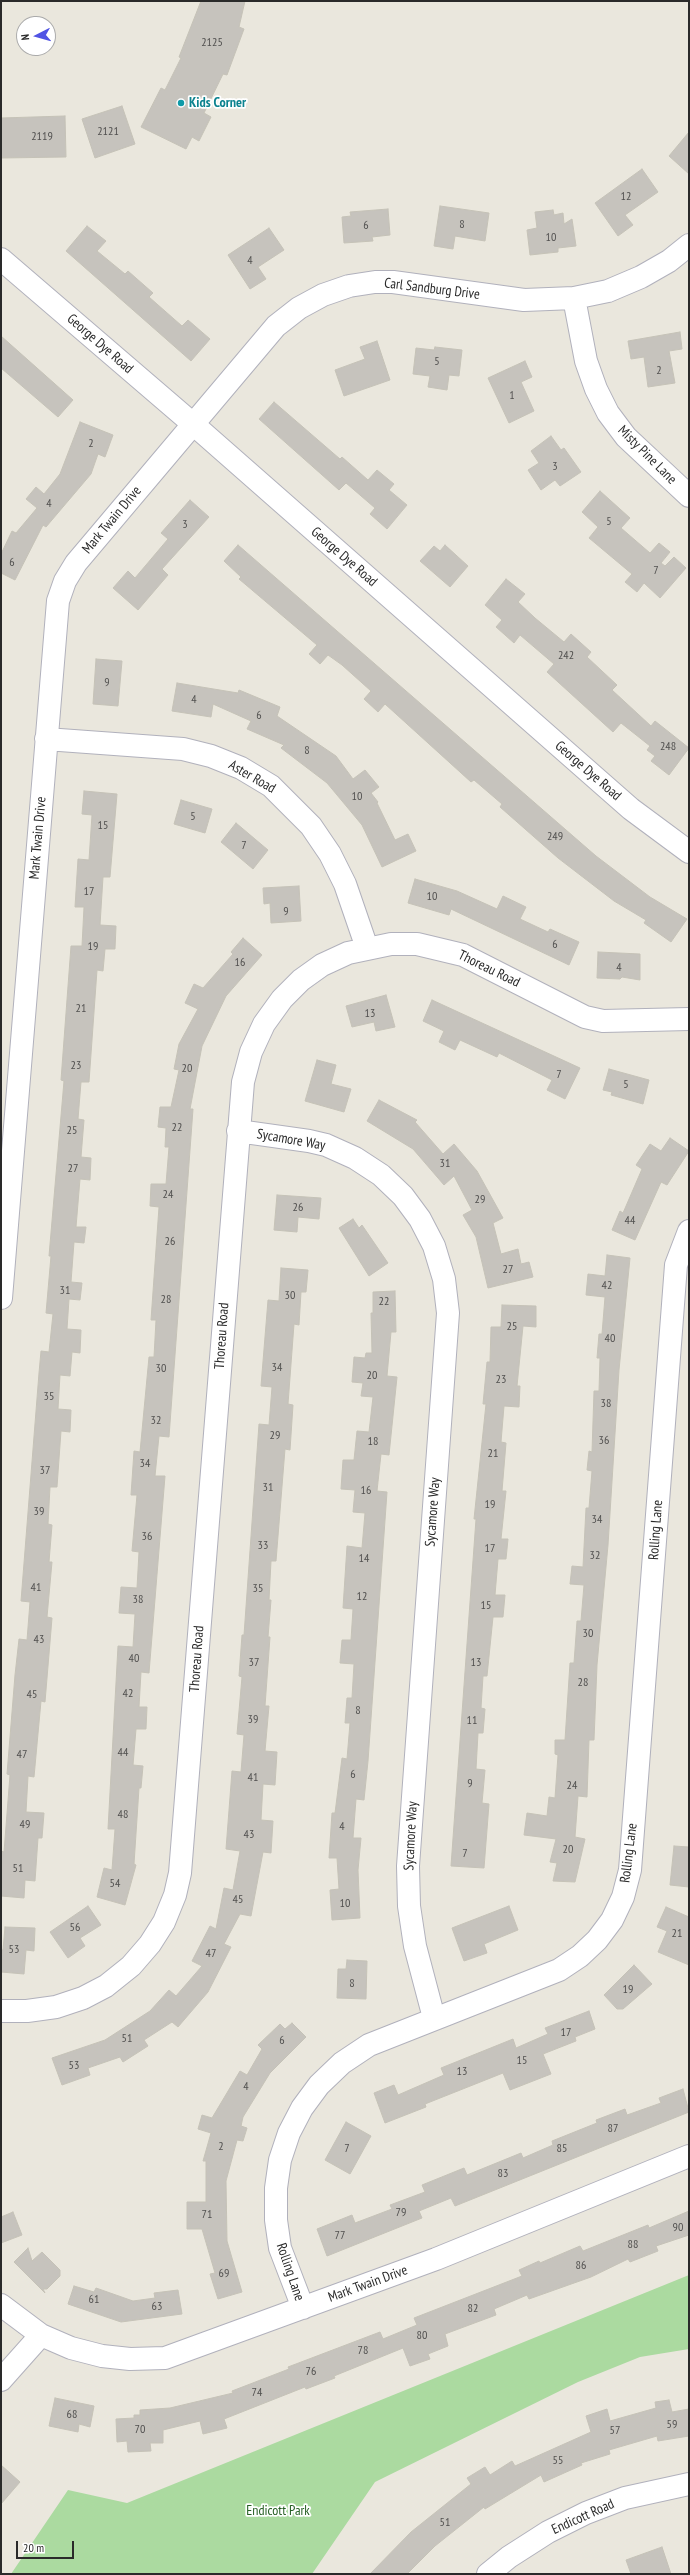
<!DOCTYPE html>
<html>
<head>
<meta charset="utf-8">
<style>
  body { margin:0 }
  #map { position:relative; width:690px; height:2575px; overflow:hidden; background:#eae7dd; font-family:"PT Sans Narrow",sans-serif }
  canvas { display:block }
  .frame { position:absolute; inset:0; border:2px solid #2a2a2a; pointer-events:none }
  .north { position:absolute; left:16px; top:16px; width:40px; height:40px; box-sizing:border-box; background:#fff; border:1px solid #aaa; border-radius:50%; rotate:264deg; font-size:11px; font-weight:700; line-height:16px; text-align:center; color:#2a2a2a }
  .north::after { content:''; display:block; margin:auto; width:14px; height:18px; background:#5154e4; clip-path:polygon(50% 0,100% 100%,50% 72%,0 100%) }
  .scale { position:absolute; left:16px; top:2541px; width:58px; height:18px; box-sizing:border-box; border:2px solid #2a2a2a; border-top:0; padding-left:5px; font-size:12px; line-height:14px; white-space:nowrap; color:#2a2a2a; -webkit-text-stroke:3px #fff; paint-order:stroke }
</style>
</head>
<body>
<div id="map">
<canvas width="690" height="2575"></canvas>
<div class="frame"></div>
<div class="north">N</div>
<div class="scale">20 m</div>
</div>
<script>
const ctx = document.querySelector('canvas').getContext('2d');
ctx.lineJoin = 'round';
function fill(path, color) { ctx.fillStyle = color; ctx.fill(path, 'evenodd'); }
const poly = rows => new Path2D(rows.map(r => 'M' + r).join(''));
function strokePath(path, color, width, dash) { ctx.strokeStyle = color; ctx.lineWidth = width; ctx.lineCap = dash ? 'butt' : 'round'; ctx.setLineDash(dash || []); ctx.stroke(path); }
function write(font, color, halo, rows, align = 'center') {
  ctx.font = font + ' "PT Sans Narrow",sans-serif'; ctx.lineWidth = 3.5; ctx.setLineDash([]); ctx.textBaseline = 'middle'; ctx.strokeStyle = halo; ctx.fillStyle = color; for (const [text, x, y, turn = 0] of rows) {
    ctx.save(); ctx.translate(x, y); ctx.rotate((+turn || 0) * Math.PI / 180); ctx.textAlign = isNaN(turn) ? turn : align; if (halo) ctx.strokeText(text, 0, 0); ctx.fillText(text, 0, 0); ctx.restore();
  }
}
fill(poly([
  [689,2275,689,2349,640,2357,578,2382,375,2482,312,2574,11,2574,68,2490,127,2503]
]), '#abdaa0');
const building = poly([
  [201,1,245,1,239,27,244,29,227,75,223,74,204,113,211,117,199,141,192,137,186,149,141,127,161,88,165,90,181,58,179,57,201,1],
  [122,106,135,144,95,158,82,119,122,106],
  [65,116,66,157,1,158,1,118,65,116],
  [689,132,689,174,669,156,689,132],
  [642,169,658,192,625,215,633,225,618,236,595,203,642,169],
  [440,206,489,213,485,241,455,236,453,249,434,246,440,206],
  [388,209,390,235,372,237,373,241,344,243,342,217,351,216,350,212,388,209],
  [553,210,554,215,563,213,564,224,572,219,576,246,558,248,558,252,530,255,527,230,537,228,535,212,553,210],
  [87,226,106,241,97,251,125,274,128,271,153,293,149,297,182,326,188,320,210,339,191,361,66,251,87,226],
  [269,228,284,250,258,267,266,279,250,289,228,255,269,228],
  [680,332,682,349,669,351,675,383,648,387,644,357,631,359,628,341,680,332],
  [1,336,73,400,58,417,1,368,1,336],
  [377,341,390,380,344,396,335,370,365,359,360,347,377,341],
  [435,347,462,350,459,376,449,375,447,390,428,387,430,376,413,374,416,348,434,350,435,347],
  [525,361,532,377,521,382,534,411,509,423,488,378,525,361],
  [274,402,340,459,342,457,368,480,377,470,394,484,389,490,407,505,387,529,370,514,375,508,346,483,339,490,259,419,274,402],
  [80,422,113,435,105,457,98,454,91,474,46,527,43,525,15,580,1,573,1,554,12,531,16,533,37,508,26,499,36,487,44,494,60,474,80,422],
  [551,436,561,450,564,448,581,472,560,486,555,480,541,490,528,470,539,463,531,451,551,436],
  [600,491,630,518,621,528,650,553,659,543,670,552,661,563,665,566,674,557,686,568,660,598,644,583,637,592,625,582,632,574,589,538,598,527,582,512,600,491],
  [190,500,209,517,162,569,168,575,138,610,113,588,128,571,135,578,168,539,161,533,190,500],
  [238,545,596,856,650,897,687,919,671,942,644,923,646,920,614,901,558,858,500,807,502,804,474,780,471,782,385,704,378,712,364,699,371,691,342,665,328,655,320,664,309,654,317,645,239,579,241,577,224,561,238,545],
  [445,545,468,566,450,587,420,561,434,546,440,551,445,545],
  [506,579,525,594,518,602,535,618,564,642,571,634,591,652,587,657,617,685,612,690,651,726,655,721,689,748,669,775,651,761,655,756,647,750,650,746,621,723,613,732,547,672,554,664,520,635,514,643,496,627,502,620,485,605,506,579],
  [96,659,122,661,118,706,93,704,96,659],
  [177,683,238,693,239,690,280,707,277,716,336,756,353,779,365,770,379,787,371,793,378,802,377,803,395,840,408,834,416,851,382,867,362,825,327,783,281,748,284,745,247,729,251,721,213,704,211,717,172,711,177,683],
  [84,791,117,794,110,877,103,877,100,925,116,926,115,949,105,949,103,971,97,970,89,1082,81,1082,78,1119,84,1120,81,1157,91,1158,90,1180,80,1179,76,1227,86,1227,84,1243,74,1242,71,1282,82,1283,80,1300,69,1299,67,1329,81,1330,80,1353,72,1352,70,1376,60,1375,58,1409,71,1410,70,1432,61,1431,57,1487,50,1487,48,1524,52,1525,49,1562,52,1562,47,1617,52,1618,45,1702,41,1701,34,1777,28,1776,26,1812,44,1813,42,1838,38,1838,35,1881,25,1880,24,1898,1,1896,1,1851,4,1852,10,1775,7,1774,15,1675,19,1639,27,1640,30,1602,21,1601,39,1373,41,1351,49,1352,53,1314,46,1313,51,1256,49,1256,64,1081,61,1080,71,946,82,946,84,907,75,907,78,859,89,860,92,815,82,814,84,791],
  [181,800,212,809,205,833,174,824,181,800],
  [236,823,268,850,253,869,221,842,236,823],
  [415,879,457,891,497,909,503,896,526,907,520,919,548,932,550,929,579,942,569,965,451,909,449,915,408,903,415,879],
  [299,886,301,921,271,923,270,903,264,904,263,888,299,886],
  [243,938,262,955,226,996,202,1046,190,1109,193,1109,169,1437,159,1436,155,1476,165,1476,149,1673,141,1672,139,1707,147,1707,146,1729,136,1729,133,1765,143,1766,141,1788,139,1788,134,1864,136,1865,125,1905,97,1897,104,1868,112,1870,115,1829,108,1829,118,1646,133,1647,135,1614,119,1613,121,1587,137,1588,139,1552,132,1551,137,1495,131,1495,134,1451,140,1452,149,1357,154,1357,156,1320,151,1320,159,1207,150,1206,151,1184,166,1184,169,1147,165,1147,166,1128,158,1127,160,1107,171,1107,179,1070,174,1069,179,1044,198,1009,185,1003,194,984,203,988,233,954,231,952,243,938],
  [598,952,640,954,640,980,622,977,620,979,597,978,598,952],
  [386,995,395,1027,376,1031,374,1022,352,1027,346,1006,386,995],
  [432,1000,580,1068,565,1099,547,1090,552,1080,499,1053,497,1057,460,1040,455,1050,439,1042,444,1031,423,1021,432,1000],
  [317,1060,336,1065,331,1084,351,1089,344,1112,305,1101,317,1060],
  [609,1069,649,1080,643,1104,611,1095,612,1092,603,1090,609,1069],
  [379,1100,417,1120,415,1122,443,1154,454,1144,477,1171,503,1218,493,1223,501,1254,518,1249,521,1264,529,1262,533,1277,488,1288,476,1237,463,1215,472,1210,454,1176,444,1185,413,1149,367,1121,379,1100],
  [670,1138,689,1151,667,1185,661,1182,635,1240,612,1230,620,1211,623,1213,642,1169,636,1165,650,1144,661,1151,670,1138],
  [277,1195,321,1198,319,1219,298,1217,297,1232,274,1230,277,1195],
  [353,1219,359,1228,362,1225,388,1263,369,1276,339,1228,353,1219],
  [607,1255,630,1258,619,1370,608,1545,597,1665,594,1740,589,1740,587,1797,578,1796,575,1837,585,1839,575,1882,553,1881,557,1863,550,1862,556,1839,524,1835,527,1813,547,1816,549,1797,555,1798,558,1755,555,1754,555,1740,565,1740,570,1663,574,1663,577,1621,581,1621,584,1585,570,1584,572,1566,583,1567,586,1508,589,1508,592,1471,587,1470,589,1451,592,1452,594,1391,599,1391,600,1358,597,1358,599,1334,602,1334,605,1297,586,1295,588,1274,605,1276,607,1255],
  [281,1268,308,1270,306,1292,301,1292,299,1325,294,1324,288,1404,293,1405,290,1450,285,1449,276,1561,271,1561,269,1600,271,1600,268,1637,270,1637,265,1706,269,1706,265,1751,277,1752,275,1785,263,1784,261,1820,273,1821,271,1853,263,1852,251,1916,240,1914,224,1944,231,1947,208,1992,178,2027,172,2022,144,2040,148,2046,123,2062,120,2057,88,2068,90,2075,62,2085,52,2058,105,2040,150,2011,169,1990,176,1996,202,1966,192,1961,210,1926,216,1929,224,1888,233,1890,240,1851,226,1849,232,1771,241,1772,244,1735,237,1734,242,1677,239,1676,242,1635,244,1635,259,1424,269,1425,272,1387,261,1386,268,1300,279,1301,281,1268],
  [395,1291,396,1332,391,1332,387,1376,397,1377,389,1455,381,1454,377,1491,387,1492,368,1761,364,1800,356,1799,353,1838,361,1838,358,1870,360,1918,332,1920,330,1890,339,1889,337,1858,329,1858,332,1813,335,1813,342,1758,347,1759,350,1723,345,1723,347,1698,352,1698,354,1664,340,1663,342,1640,351,1640,353,1609,343,1608,347,1546,362,1548,365,1513,353,1512,355,1490,341,1489,343,1460,354,1460,357,1431,369,1432,373,1397,361,1396,363,1383,352,1382,354,1357,365,1358,366,1353,372,1353,371,1313,373,1313,373,1292,395,1291],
  [502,1305,536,1306,536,1327,523,1326,517,1386,520,1386,519,1407,504,1406,501,1442,506,1443,502,1491,506,1491,501,1539,508,1539,506,1559,498,1559,495,1595,505,1595,503,1617,493,1617,487,1676,483,1676,481,1708,485,1709,483,1733,478,1733,476,1769,485,1770,482,1803,489,1804,484,1868,451,1866,476,1519,474,1519,486,1404,483,1404,487,1362,490,1362,491,1327,501,1327,502,1305],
  [674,1846,689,1847,689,1887,670,1885,674,1846],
  [88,1906,101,1925,80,1938,85,1946,68,1958,50,1932,88,1906],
  [509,1906,518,1930,484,1944,487,1953,464,1961,452,1928,509,1906],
  [666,1907,689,1917,689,1965,658,1952,667,1931,657,1927,666,1907],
  [5,1927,35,1928,34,1951,26,1950,24,1974,1,1972,1,1950,3,1950,5,1927],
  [347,1960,367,1961,366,1999,337,1998,338,1969,346,1969,347,1960],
  [634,1965,652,1984,623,2009,617,2009,604,1995,634,1965],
  [589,2011,595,2029,575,2037,576,2041,543,2054,551,2074,510,2090,503,2073,425,2104,426,2107,385,2123,374,2093,394,2085,398,2095,444,2075,441,2068,513,2039,516,2048,548,2034,545,2028,589,2011],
  [292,2023,306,2037,270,2073,243,2117,241,2126,247,2128,243,2141,237,2140,226,2181,227,2241,242,2292,218,2299,210,2274,215,2273,202,2229,187,2229,187,2202,206,2202,206,2161,203,2161,211,2133,198,2129,202,2115,212,2118,240,2071,247,2075,262,2049,258,2045,280,2024,285,2029,292,2023],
  [683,2089,689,2112,455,2206,451,2198,419,2211,422,2218,327,2256,317,2229,352,2215,355,2223,392,2209,390,2205,425,2192,422,2185,464,2168,467,2175,521,2153,523,2158,553,2145,552,2141,597,2123,596,2120,625,2109,627,2115,661,2103,659,2098,683,2089],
  [346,2122,371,2136,350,2174,325,2160,346,2122],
  [689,2211,689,2235,656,2246,658,2251,630,2262,628,2259,591,2277,529,2299,527,2295,494,2309,496,2315,445,2334,448,2346,428,2354,430,2359,410,2366,403,2348,334,2376,335,2378,306,2389,305,2387,224,2419,227,2428,203,2434,200,2421,163,2430,163,2443,150,2443,151,2451,128,2452,127,2441,117,2442,116,2419,134,2418,134,2415,140,2415,140,2410,170,2408,233,2393,232,2391,289,2369,288,2367,380,2332,383,2339,417,2325,414,2318,522,2276,519,2270,539,2261,540,2263,580,2246,583,2251,648,2225,649,2228,689,2211],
  [13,2212,22,2235,1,2243,1,2217,13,2212],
  [28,2248,32,2261,42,2252,60,2270,60,2276,47,2289,43,2289,45,2293,14,2262,28,2248],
  [74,2286,94,2292,96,2288,133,2301,155,2298,154,2293,178,2290,182,2314,121,2322,68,2304,74,2286],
  [55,2398,94,2406,90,2427,79,2424,78,2432,49,2426,55,2398],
  [669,2400,672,2412,689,2409,689,2436,658,2441,657,2436,609,2450,610,2454,581,2463,582,2465,544,2482,541,2475,485,2509,484,2507,435,2546,407,2574,370,2574,411,2532,471,2484,467,2478,485,2467,490,2475,512,2461,515,2466,591,2432,586,2416,607,2409,610,2421,656,2408,655,2402,669,2400],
  [1,2465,20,2482,1,2504,1,2465],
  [662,2547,671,2574,631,2574,626,2560,662,2547]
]);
fill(building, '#c6c3bd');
strokePath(building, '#c5c2b7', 1);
const minor = poly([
  [574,298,586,361,596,389,608,413,626,437,689,496],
  [46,739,183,749,211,756,241,768,271,786,311,826,330,854,345,884,367,948],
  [238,1131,309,1141,326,1145,355,1158,381,1175,403,1196,420,1219,434,1246,444,1279,448,1313,408,1866,409,1906,415,1946,434,2018],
  [1,1298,58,601,65,581,76,563,276,326,299,308,323,295,349,286,375,282,393,282,524,300,574,298,608,291,641,277,669,261,689,245],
  [1,2011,27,2011,56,2007,83,1998,106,1986,131,1966,150,1944,164,1922,175,1895,180,1873,243,1082,251,1052,264,1024,282,999,301,980,322,965,348,953,391,944,417,944,463,955,585,1017,603,1021,689,1019],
  [1,2305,41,2335,71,2348,102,2356,130,2359,165,2358,436,2259,689,2156],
  [303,2308,280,2248,276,2220,276,2188,280,2160,289,2133,302,2108,319,2085,342,2063,369,2045,559,1970,580,1956,597,1940,612,1920,623,1897,630,1870,676,1265,689,1231],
  [1,2380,41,2335],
  [488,2574,509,2557,548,2532,586,2513,625,2498,689,2484]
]);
const tertiary = poly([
  [1,259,193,424,631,809,689,852]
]);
strokePath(minor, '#b1b1bc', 24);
strokePath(tertiary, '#b1b1bc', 24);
strokePath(minor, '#fff', 22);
strokePath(tertiary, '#fff', 22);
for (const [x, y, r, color] of [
  [181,103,4,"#0f9aa8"]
]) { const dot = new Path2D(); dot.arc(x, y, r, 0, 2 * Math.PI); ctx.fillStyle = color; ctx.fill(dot); strokePath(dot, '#fff', 1.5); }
write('12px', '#51504f', null, [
  ["2125",212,43],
  ["2121",108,132],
  ["2119",42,137],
  ["12",626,197],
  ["8",462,225],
  ["6",366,226],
  ["10",551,238],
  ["4",250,261],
  ["5",437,362],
  ["2",659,371],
  ["1",512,396],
  ["2",91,444],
  ["3",555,467],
  ["4",49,504],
  ["5",609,522],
  ["3",185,525],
  ["6",12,563],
  ["7",656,571],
  ["242",566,656],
  ["9",107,683],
  ["4",194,700],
  ["6",259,716],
  ["248",668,747],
  ["8",307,751],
  ["10",357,797],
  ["5",193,817],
  ["15",103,826],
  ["249",555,837],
  ["7",244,846],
  ["17",89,892],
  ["10",432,897],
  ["9",286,912],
  ["6",555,945],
  ["19",93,947],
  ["16",240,963],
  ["4",619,968],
  ["21",81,1009],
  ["13",370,1014],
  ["23",76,1066],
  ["20",187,1069],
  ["7",559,1075],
  ["5",626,1085],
  ["22",177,1128],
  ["25",72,1131],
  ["31",445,1164],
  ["27",73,1169],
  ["24",168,1195],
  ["29",480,1200],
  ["26",298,1208],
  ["44",630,1221],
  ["26",170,1242],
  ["27",508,1270],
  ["42",607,1286],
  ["31",65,1291],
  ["30",290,1296],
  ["28",166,1300],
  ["22",384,1302],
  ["25",512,1327],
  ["40",610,1339],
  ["34",277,1368],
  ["30",161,1369],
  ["20",372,1376],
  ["23",501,1380],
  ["35",49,1397],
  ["38",606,1404],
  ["32",156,1421],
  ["29",275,1436],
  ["36",604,1441],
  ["18",373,1442],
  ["21",493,1454],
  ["34",145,1464],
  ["37",45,1471],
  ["31",268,1488],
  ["16",366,1491],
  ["19",490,1505],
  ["39",39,1512],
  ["34",597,1520],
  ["36",147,1537],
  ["33",263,1546],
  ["17",490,1549],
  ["32",595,1556],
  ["14",364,1559],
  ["41",36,1588],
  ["35",258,1589],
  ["12",362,1597],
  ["38",138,1600],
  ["15",486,1606],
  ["30",588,1634],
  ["43",39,1640],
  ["40",134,1659],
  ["37",254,1663],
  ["13",476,1663],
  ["28",583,1683],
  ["42",128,1694],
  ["45",32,1695],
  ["8",358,1711],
  ["39",253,1720],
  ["11",472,1721],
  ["44",123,1753],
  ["47",22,1755],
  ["6",353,1775],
  ["41",253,1778],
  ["9",470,1784],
  ["24",572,1786],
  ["48",123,1815],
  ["49",25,1825],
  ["4",342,1827],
  ["43",249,1835],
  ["20",568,1850],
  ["7",465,1854],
  ["51",18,1869],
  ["54",115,1884],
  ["45",238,1900],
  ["10",345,1904],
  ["56",75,1928],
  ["21",677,1934],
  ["53",14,1950],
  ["47",211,1954],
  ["8",352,1984],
  ["19",628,1990],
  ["17",566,2033],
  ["51",127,2039],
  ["6",282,2041],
  ["15",522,2061],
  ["53",74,2066],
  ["13",462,2072],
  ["4",246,2087],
  ["87",613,2129],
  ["2",221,2147],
  ["7",347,2149],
  ["85",562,2149],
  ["83",503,2174],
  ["79",401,2213],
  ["71",207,2215],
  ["90",678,2228],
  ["77",340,2236],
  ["88",633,2245],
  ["86",581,2266],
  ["69",224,2274],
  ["61",94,2300],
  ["63",157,2307],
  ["82",473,2309],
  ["80",422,2336],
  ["78",363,2351],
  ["76",311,2372],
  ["74",257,2393],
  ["68",72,2415],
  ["59",672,2425],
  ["70",140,2430],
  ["57",615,2431],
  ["55",558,2461],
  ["51",445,2523]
]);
write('bold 14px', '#0d838f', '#fff', [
  ["Kids Corner",189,103]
], 'left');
write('14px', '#2a2a2a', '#fff', [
  ["Carl Sandburg Drive",432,289,7],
  ["George Dye Road",100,344,41],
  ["Misty Pine Lane",647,455,45],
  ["Mark Twain Drive",112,520,-50],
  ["George Dye Road",344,557,41],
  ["George Dye Road",588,771,41],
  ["Aster Road",252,777,30],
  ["Mark Twain Drive",38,838,-85],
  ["Thoreau Road",489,969,26],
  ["Sycamore Way",291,1140,10],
  ["Thoreau Road",222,1336,-86],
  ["Sycamore Way",433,1512,-86],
  ["Rolling Lane",656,1530,-86],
  ["Thoreau Road",197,1659,-86],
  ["Sycamore Way",411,1836,-87],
  ["Rolling Lane",629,1853,-83],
  ["Rolling Lane",290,2272,71],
  ["Mark Twain Drive",368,2284,-20],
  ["Endicott Road",583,2517,-24]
]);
write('14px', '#255e23', '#fff', [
  ["Endicott Park",278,2511]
]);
</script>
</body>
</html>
